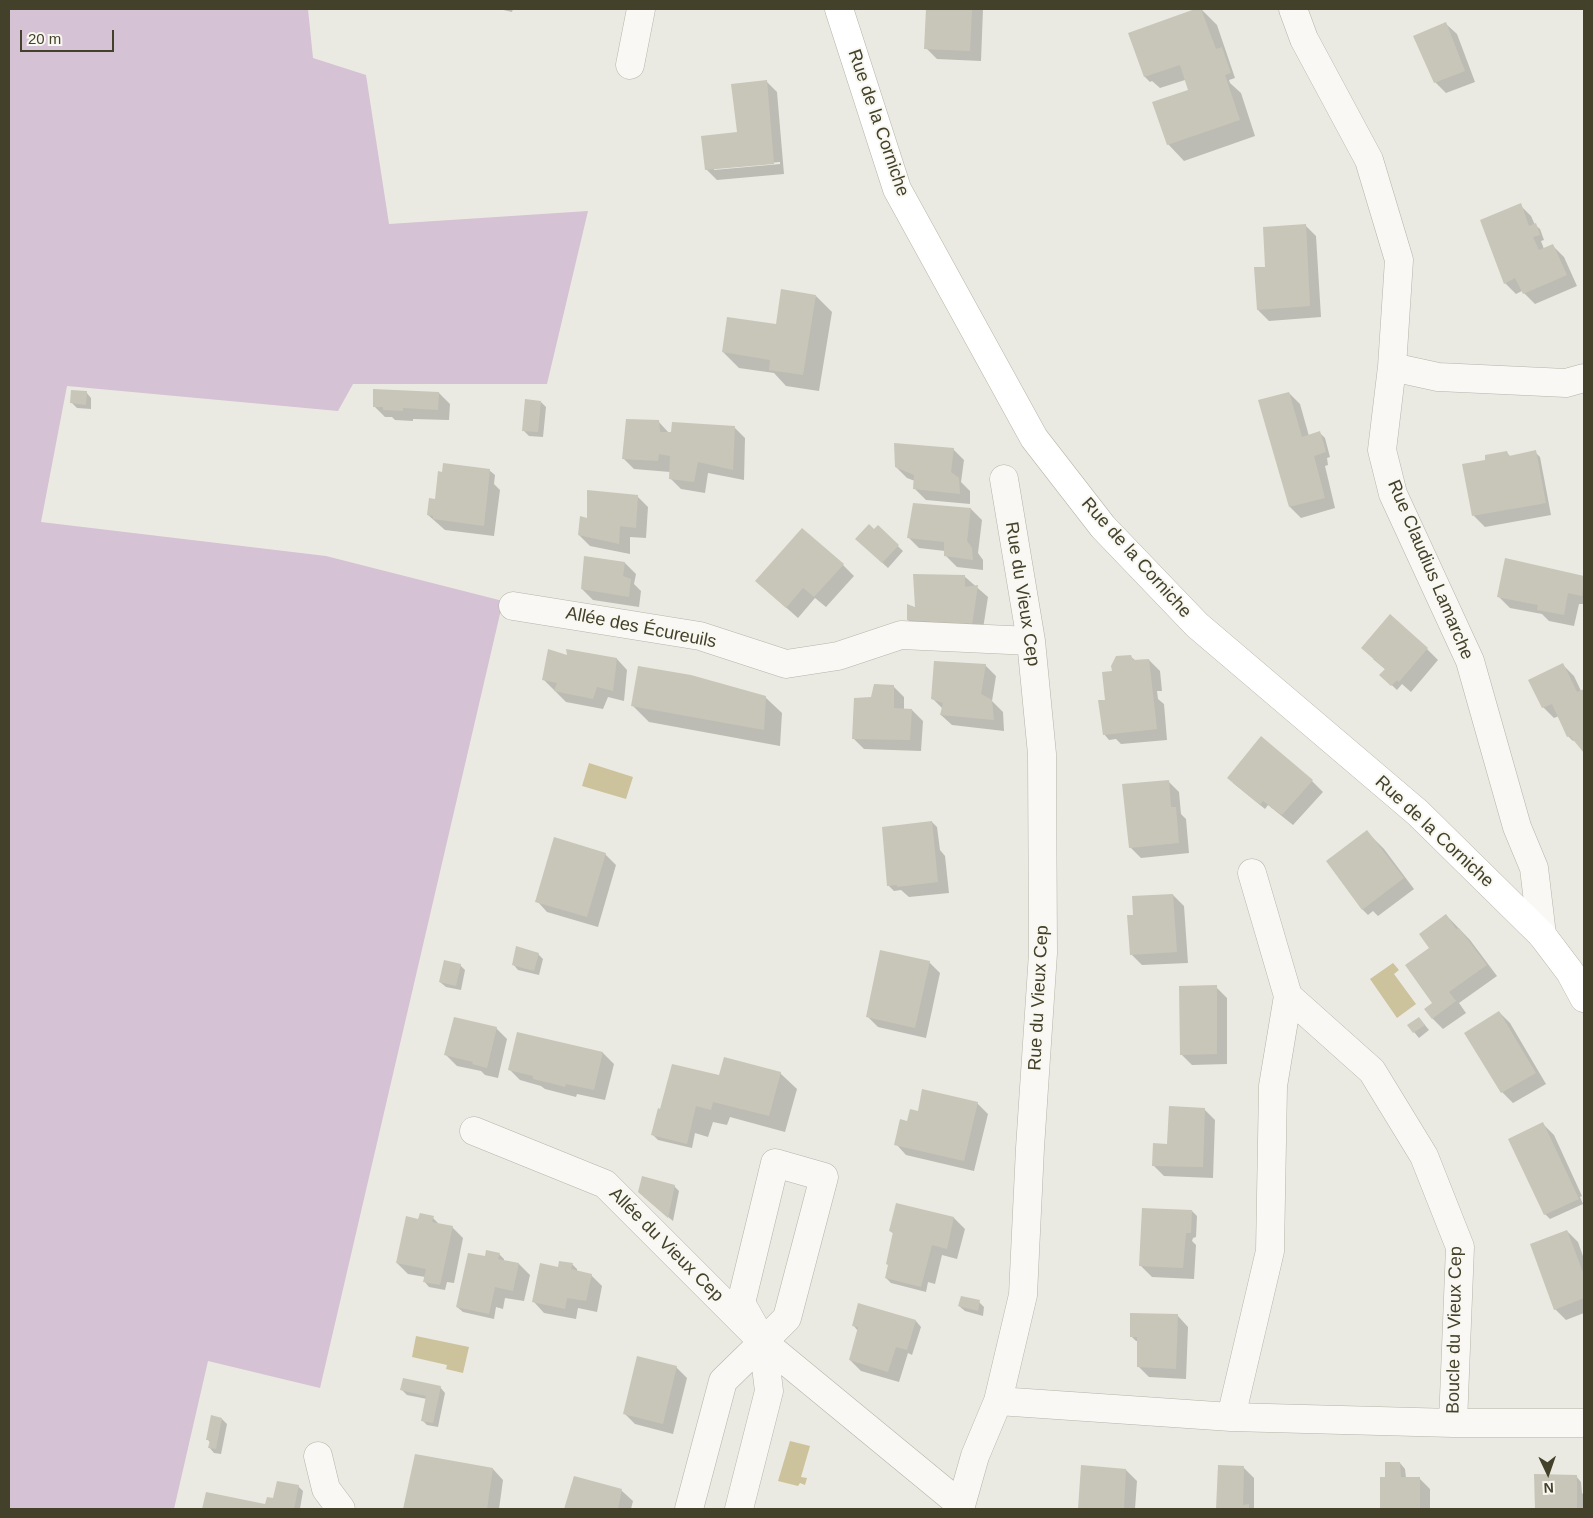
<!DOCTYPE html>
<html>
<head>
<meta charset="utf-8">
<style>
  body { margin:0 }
  #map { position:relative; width:1593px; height:1518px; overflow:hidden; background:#ebeae2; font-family:Helvetica,sans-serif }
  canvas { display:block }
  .frame { position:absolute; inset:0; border:10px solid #434129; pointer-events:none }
  .north { position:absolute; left:1523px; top:1448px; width:50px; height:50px; -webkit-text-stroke:4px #f8f7f1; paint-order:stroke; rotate:177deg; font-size:14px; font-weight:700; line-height:20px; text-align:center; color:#434129 }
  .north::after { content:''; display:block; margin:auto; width:18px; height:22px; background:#434129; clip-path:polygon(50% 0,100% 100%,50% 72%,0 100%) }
  .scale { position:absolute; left:20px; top:30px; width:94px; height:22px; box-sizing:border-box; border:2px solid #434129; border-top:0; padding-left:6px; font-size:15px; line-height:18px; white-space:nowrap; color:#434129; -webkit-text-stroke:4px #f8f7f1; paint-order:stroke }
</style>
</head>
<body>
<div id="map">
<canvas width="1593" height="1518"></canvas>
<div class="frame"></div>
<div class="north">N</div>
<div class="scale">20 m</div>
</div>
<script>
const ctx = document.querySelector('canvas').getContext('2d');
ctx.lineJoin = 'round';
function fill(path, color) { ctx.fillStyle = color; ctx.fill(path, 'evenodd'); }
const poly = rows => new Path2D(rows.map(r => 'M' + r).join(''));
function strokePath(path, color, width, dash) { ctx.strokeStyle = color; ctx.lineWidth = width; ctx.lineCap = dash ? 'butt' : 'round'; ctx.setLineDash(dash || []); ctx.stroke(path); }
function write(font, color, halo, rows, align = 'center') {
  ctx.font = font + ' Helvetica,sans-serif'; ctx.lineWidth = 4; ctx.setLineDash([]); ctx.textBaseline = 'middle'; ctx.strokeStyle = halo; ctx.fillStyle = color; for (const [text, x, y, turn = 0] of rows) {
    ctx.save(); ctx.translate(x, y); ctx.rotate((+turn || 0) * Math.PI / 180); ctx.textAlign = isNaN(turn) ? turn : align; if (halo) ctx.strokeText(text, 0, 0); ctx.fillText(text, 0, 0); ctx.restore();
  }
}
fill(poly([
  [9,9,308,9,313,58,366,75,389,224,588,211,547,384,353,384,338,411,67,386,41,522,326,556,503,601,320,1388,208,1361,174,1509,9,1509]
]), '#d5c2d4');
fill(poly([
  [589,763,633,777,626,799,582,786],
  [1393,963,1399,970,1394,974,1416,1004,1397,1018,1370,979],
  [416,1336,469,1347,463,1373,446,1369,447,1365,412,1357],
  [790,1441,810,1446,801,1477,807,1478,805,1485,800,1483,798,1486,778,1481]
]), '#ccc29b');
fill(poly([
  [499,9,513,9,512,12],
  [927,9,983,9,981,61,937,59,926,48],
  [1201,9,1217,25,1235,78,1229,80,1230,83,1241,93,1255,136,1184,161,1168,144,1190,90,1185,80,1160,88,1152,81,1150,82,1145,77,1129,34],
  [1446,24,1457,34,1475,82,1446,93,1435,82],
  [766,81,777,92,784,174,717,180,706,169,738,136],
  [780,162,780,164,714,170,714,168],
  [1520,205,1531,216,1535,225,1540,229,1544,240,1541,241,1544,249,1553,246,1564,257,1577,286,1535,304,1522,291,1516,294,1505,283],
  [1305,225,1316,236,1321,317,1269,321,1258,310,1266,268],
  [816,296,832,312,819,391,786,386,774,373,739,368,723,352,777,325],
  [86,392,91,398,91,409,77,408,72,403],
  [439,393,450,404,449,420,413,419,413,421,395,420,392,417,385,417,374,406],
  [1289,393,1300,404,1309,436,1320,433,1325,438,1330,457,1327,458,1328,465,1325,466,1335,508,1301,518,1290,507],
  [541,402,546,407,543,437,529,436,524,431],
  [658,421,669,433,734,427,745,438,744,480,708,473,705,493,681,489,670,478,670,472,634,469,623,458],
  [953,449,964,460,961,482,970,491,970,504,926,500,915,489,915,481,907,478,896,467],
  [1506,452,1511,457,1535,452,1540,457,1551,515,1485,527,1474,516,1465,469],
  [489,470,495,475,494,484,500,490,494,536,445,530,428,515,436,500],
  [637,496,648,507,646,538,630,537,630,554,590,546,579,535,588,519],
  [971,509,982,520,978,553,983,560,983,570,957,567,946,556,945,551,919,548,908,537],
  [878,527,903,551,888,568,862,544],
  [1506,560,1584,577,1584,604,1579,604,1574,626,1549,621,1542,614,1510,608,1499,597],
  [625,563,636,574,634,584,641,591,639,607,593,600,582,589],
  [843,565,854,576,826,607,815,598,798,618,756,581],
  [964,576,988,597,982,635,919,631,908,620],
  [1427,649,1438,660,1411,692,1402,684,1397,690,1381,675,1386,670,1373,659],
  [568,656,617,659,627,670,624,701,608,697,603,709,566,702,543,679],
  [1130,656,1136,661,1149,660,1160,671,1162,691,1157,691,1158,699,1164,704,1167,740,1121,744,1116,739,1109,740,1104,734,1107,701,1113,672],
  [985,665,996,676,992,701,1003,712,1004,731,952,725,941,715,943,709,932,698],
  [1563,665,1574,676,1581,691,1584,690,1584,751,1575,740,1573,741,1568,736,1559,716,1554,718,1543,707],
  [893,686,904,697,904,709,912,710,923,721,921,751,864,749,853,738,872,698],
  [765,697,782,713,780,746,649,722,632,705],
  [1168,781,1179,792,1181,814,1186,819,1189,853,1141,858,1130,847],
  [1312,781,1323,792,1293,825,1268,805,1265,809,1233,783],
  [932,822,937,827,940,850,945,856,949,893,909,897,901,890,894,891,888,885],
  [1367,832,1384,849,1414,889,1378,916,1373,911,1368,915,1363,910,1328,861],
  [605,854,616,865,598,927,547,912,537,901],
  [1173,895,1184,906,1188,963,1142,965,1131,954,1134,916],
  [1446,915,1470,940,1497,976,1459,1003,1466,1013,1443,1029,1432,1018,1433,1004,1431,948],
  [538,954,543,959,539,975,518,970,513,964],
  [929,962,940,973,926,1038,878,1027,867,1016],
  [460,965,465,970,461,990,446,987,440,982],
  [1216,987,1227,998,1227,1064,1192,1065,1181,1054],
  [1499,1012,1510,1023,1546,1084,1513,1103,1502,1092],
  [1424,1024,1429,1030,1419,1038,1409,1026],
  [496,1028,507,1039,498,1078,485,1075,481,1071,457,1066,446,1055],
  [518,1033,603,1053,614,1064,605,1100,577,1094,576,1097,545,1089,541,1086,520,1080,509,1069],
  [780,1073,797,1089,785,1132,730,1117,727,1125,713,1122,708,1137,695,1133,692,1148,658,1140,653,1135,720,1077],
  [977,1103,988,1114,974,1171,906,1155,896,1144,908,1122,919,1112],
  [1204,1109,1215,1120,1213,1178,1164,1176,1153,1165,1169,1146],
  [1543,1124,1554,1135,1582,1196,1580,1197,1583,1204,1550,1219,1545,1214],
  [674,1186,679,1191,673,1221,644,1197],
  [897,1204,954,1218,965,1229,957,1259,942,1255,935,1284,928,1282,926,1292,891,1283,886,1278,894,1234,890,1231],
  [1192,1211,1197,1216,1196,1237,1193,1238,1192,1241,1196,1245,1194,1279,1152,1277,1141,1266],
  [433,1218,438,1223,438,1224,452,1227,463,1238,454,1283,447,1282,445,1290,429,1287,424,1281,425,1277,408,1274,397,1263,422,1221],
  [1567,1231,1578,1242,1584,1259,1584,1313,1566,1320,1555,1309],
  [499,1254,504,1259,504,1261,519,1264,530,1275,524,1301,505,1298,503,1309,496,1307,494,1319,463,1312,457,1307,489,1258],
  [572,1264,577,1269,577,1272,591,1275,602,1286,597,1312,578,1308,576,1319,544,1313,534,1302,559,1268],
  [979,1302,984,1307,983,1316,965,1311,959,1306],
  [859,1305,916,1321,921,1327,912,1355,908,1353,899,1382,861,1371,850,1360,858,1331,853,1325],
  [1178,1316,1188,1327,1186,1379,1149,1377,1138,1366,1138,1341,1136,1341,1131,1336],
  [676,1367,687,1378,673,1434,635,1424,624,1413],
  [440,1387,445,1393,438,1427,427,1425,422,1420,427,1399,407,1395,402,1390],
  [222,1419,227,1424,221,1454,214,1453,209,1447,211,1443,207,1439],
  [1400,1463,1405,1469,1406,1478,1419,1478,1430,1489,1430,1509,1381,1509,1381,1478,1387,1478],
  [1082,1466,1126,1470,1137,1481,1135,1509,1079,1509],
  [1219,1466,1243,1467,1254,1478,1254,1509,1218,1509],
  [493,1469,503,1480,499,1509,404,1509,412,1470],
  [1576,1476,1581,1482,1582,1493,1584,1495,1584,1509,1536,1509,1536,1486],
  [574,1477,622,1491,633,1501,631,1509,566,1509],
  [298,1486,303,1491,300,1509,203,1509,207,1494,266,1506,274,1500]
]), '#0003');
fill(poly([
  [926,9,972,9,970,51,924,49],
  [1195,9,1201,9,1216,49,1222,47,1231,73,1225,75,1240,120,1167,145,1152,102,1188,90,1180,65,1144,77,1128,33],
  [1446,22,1465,71,1434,83,1413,36],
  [767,80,774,164,705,170,701,136,737,132,731,84],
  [1521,203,1529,226,1536,223,1540,235,1533,237,1539,250,1553,244,1567,275,1523,294,1515,278,1504,284,1480,220],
  [1306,224,1310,306,1257,310,1254,267,1265,267,1263,227],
  [781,289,816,295,803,375,769,370,770,360,722,352,727,317,776,324],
  [373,389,439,392,438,410,403,408,403,411,383,410,383,407,373,407],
  [71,390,87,391,86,405,70,403],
  [1289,392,1302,437,1320,431,1326,452,1314,456,1325,498,1289,507,1258,400],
  [525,399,541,401,538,432,522,431],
  [626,419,659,420,660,432,671,432,672,422,735,426,733,470,698,462,694,482,669,479,670,456,659,454,658,461,622,459],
  [894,443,954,448,951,472,959,478,960,494,913,489,914,475,895,467],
  [1536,450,1546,503,1472,516,1462,464,1485,460,1485,455,1507,451,1509,456],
  [443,463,490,469,484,526,433,519,433,516,427,515,429,498,435,499,438,471,442,472],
  [587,490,638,495,636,528,620,526,619,544,578,535,580,516,587,518],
  [913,503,971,508,967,541,972,548,973,560,944,556,944,542,907,538],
  [869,524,874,529,878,525,899,545,882,563,855,539],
  [802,528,844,564,814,597,803,588,786,608,755,581],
  [584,556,625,562,623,576,631,579,629,597,581,589],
  [1505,558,1584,576,1582,596,1568,593,1564,615,1537,610,1538,605,1497,597],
  [913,574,965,575,965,587,978,585,972,625,907,620,907,604,915,607],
  [1390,614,1428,648,1399,682,1397,680,1391,686,1379,675,1385,669,1361,648],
  [548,649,567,655,566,649,617,658,613,691,597,687,593,699,554,691,557,683,542,680],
  [1131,655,1133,660,1149,659,1157,729,1103,735,1098,700,1105,700,1102,672,1112,671,1111,666,1116,656],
  [934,661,986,664,981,694,992,700,994,720,940,715,943,703,931,699],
  [1563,663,1577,692,1584,689,1584,753,1570,736,1567,737,1552,704,1542,708,1528,680],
  [638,666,691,675,766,696,764,730,631,706],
  [874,684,894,685,894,708,912,709,910,740,852,739,854,698,871,697],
  [1261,736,1313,780,1282,815,1263,801,1260,805,1227,778],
  [1169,780,1171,807,1176,807,1179,843,1129,848,1122,784],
  [932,821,938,882,897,887,897,885,887,886,882,827],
  [1367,830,1404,878,1362,910,1326,861],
  [554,837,606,853,587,917,535,902],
  [1173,894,1177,952,1130,955,1127,915,1133,915,1132,896],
  [1446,914,1456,929,1459,928,1487,965,1449,992,1456,1001,1432,1019,1424,1009,1432,1003,1405,965,1429,948,1419,934],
  [516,946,539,953,534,971,512,965],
  [880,950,930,961,915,1028,866,1017],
  [444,960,461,964,456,986,439,982],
  [1217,985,1217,1054,1180,1055,1179,986],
  [1499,1011,1536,1073,1501,1093,1464,1033],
  [454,1017,497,1027,487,1068,472,1064,473,1062,444,1055],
  [1419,1017,1425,1025,1413,1033,1407,1025],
  [517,1032,603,1052,594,1090,566,1084,565,1087,550,1083,533,1079,533,1076,508,1070],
  [724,1057,781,1072,769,1116,713,1102,711,1110,696,1106,687,1144,651,1135,658,1108,660,1109,672,1064,719,1075],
  [922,1089,978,1102,964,1161,894,1145,900,1119,907,1121,910,1109,918,1111],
  [1169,1106,1205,1108,1203,1167,1152,1166,1153,1143,1167,1144],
  [1543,1122,1579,1199,1544,1215,1508,1139],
  [642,1176,675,1185,668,1218,638,1192],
  [896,1203,954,1217,947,1249,932,1245,921,1287,885,1278,888,1265,886,1264,893,1232,889,1231],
  [1142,1208,1192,1210,1191,1233,1186,1233,1183,1268,1139,1266],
  [420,1213,434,1216,432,1222,453,1226,440,1285,423,1282,426,1269,396,1263,406,1216,418,1219],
  [1567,1230,1584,1275,1584,1298,1554,1310,1530,1244],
  [486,1250,500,1253,498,1259,519,1263,513,1291,495,1287,489,1314,456,1307,468,1253,485,1256],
  [559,1261,573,1263,571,1269,592,1274,586,1301,567,1298,565,1309,532,1302,540,1263,558,1267],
  [961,1296,980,1300,978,1311,958,1306],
  [858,1303,916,1320,907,1350,896,1347,888,1372,849,1360,858,1327,852,1326],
  [1130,1313,1178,1314,1176,1369,1137,1367,1137,1337,1130,1337],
  [637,1356,677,1366,663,1424,623,1414],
  [403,1378,441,1386,433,1423,421,1421,426,1396,400,1390],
  [211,1415,222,1418,216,1449,208,1448,210,1440,206,1440],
  [415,1454,493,1468,487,1509,403,1509],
  [1385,1462,1400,1462,1401,1477,1420,1477,1420,1509,1380,1509,1380,1477,1385,1477],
  [1081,1465,1126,1469,1124,1509,1078,1509],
  [1218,1465,1244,1466,1243,1505,1249,1504,1249,1509,1216,1509],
  [1534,1474,1577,1475,1577,1509,1535,1509],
  [574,1476,622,1489,618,1509,564,1509],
  [277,1481,299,1485,294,1509,202,1509,206,1492,265,1504,267,1497,273,1498]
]), '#c8c6b9');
const street = poly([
  [1293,9,1304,39,1369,160,1399,260,1392,367,1382,450,1393,494,1470,661,1517,827,1534,868,1542,935],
  [630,65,641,9],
  [1392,367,1438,377,1566,383,1584,378],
  [513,606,700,636,786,664,838,656,901,635,1031,641],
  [474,1131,605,1184,763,1342,961,1505],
  [998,1401,1231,1417,1453,1423,1460,1247,1424,1156,1372,1071,1288,996],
  [1231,1417,1270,1251,1273,1086,1288,996,1252,873],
  [1453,1423,1584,1423],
  [318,1456,326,1489,341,1509],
  [689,1509,723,1381,763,1342,787,1318,824,1177,775,1163,741,1303,763,1342,769,1391,739,1509],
  [960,1509,975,1456,998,1401,1023,1295,1030,1148,1043,953,1042,754,1031,641,1004,479]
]);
const secondary = poly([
  [839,9,897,189,1034,438,1103,527,1197,625,1418,813,1542,935,1570,972,1584,998]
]);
strokePath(street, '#b5b4a7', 29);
strokePath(secondary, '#b5b4a7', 29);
strokePath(street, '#f9f8f5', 28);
strokePath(secondary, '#fff', 28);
write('18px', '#434129', '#f8f7f1', [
  ["Rue de la Corniche",878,123,71],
  ["Rue de la Corniche",1136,558,48],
  ["Rue Claudius Lamarche",1430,570,67],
  ["Rue du Vieux Cep",1022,594,81],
  ["Allée des Écureuils",641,628,11],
  ["Rue de la Corniche",1434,832,43],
  ["Rue du Vieux Cep",1039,998,-87],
  ["Allée du Vieux Cep",666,1245,45],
  ["Boucle du Vieux Cep",1455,1330,-89]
]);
</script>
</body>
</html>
